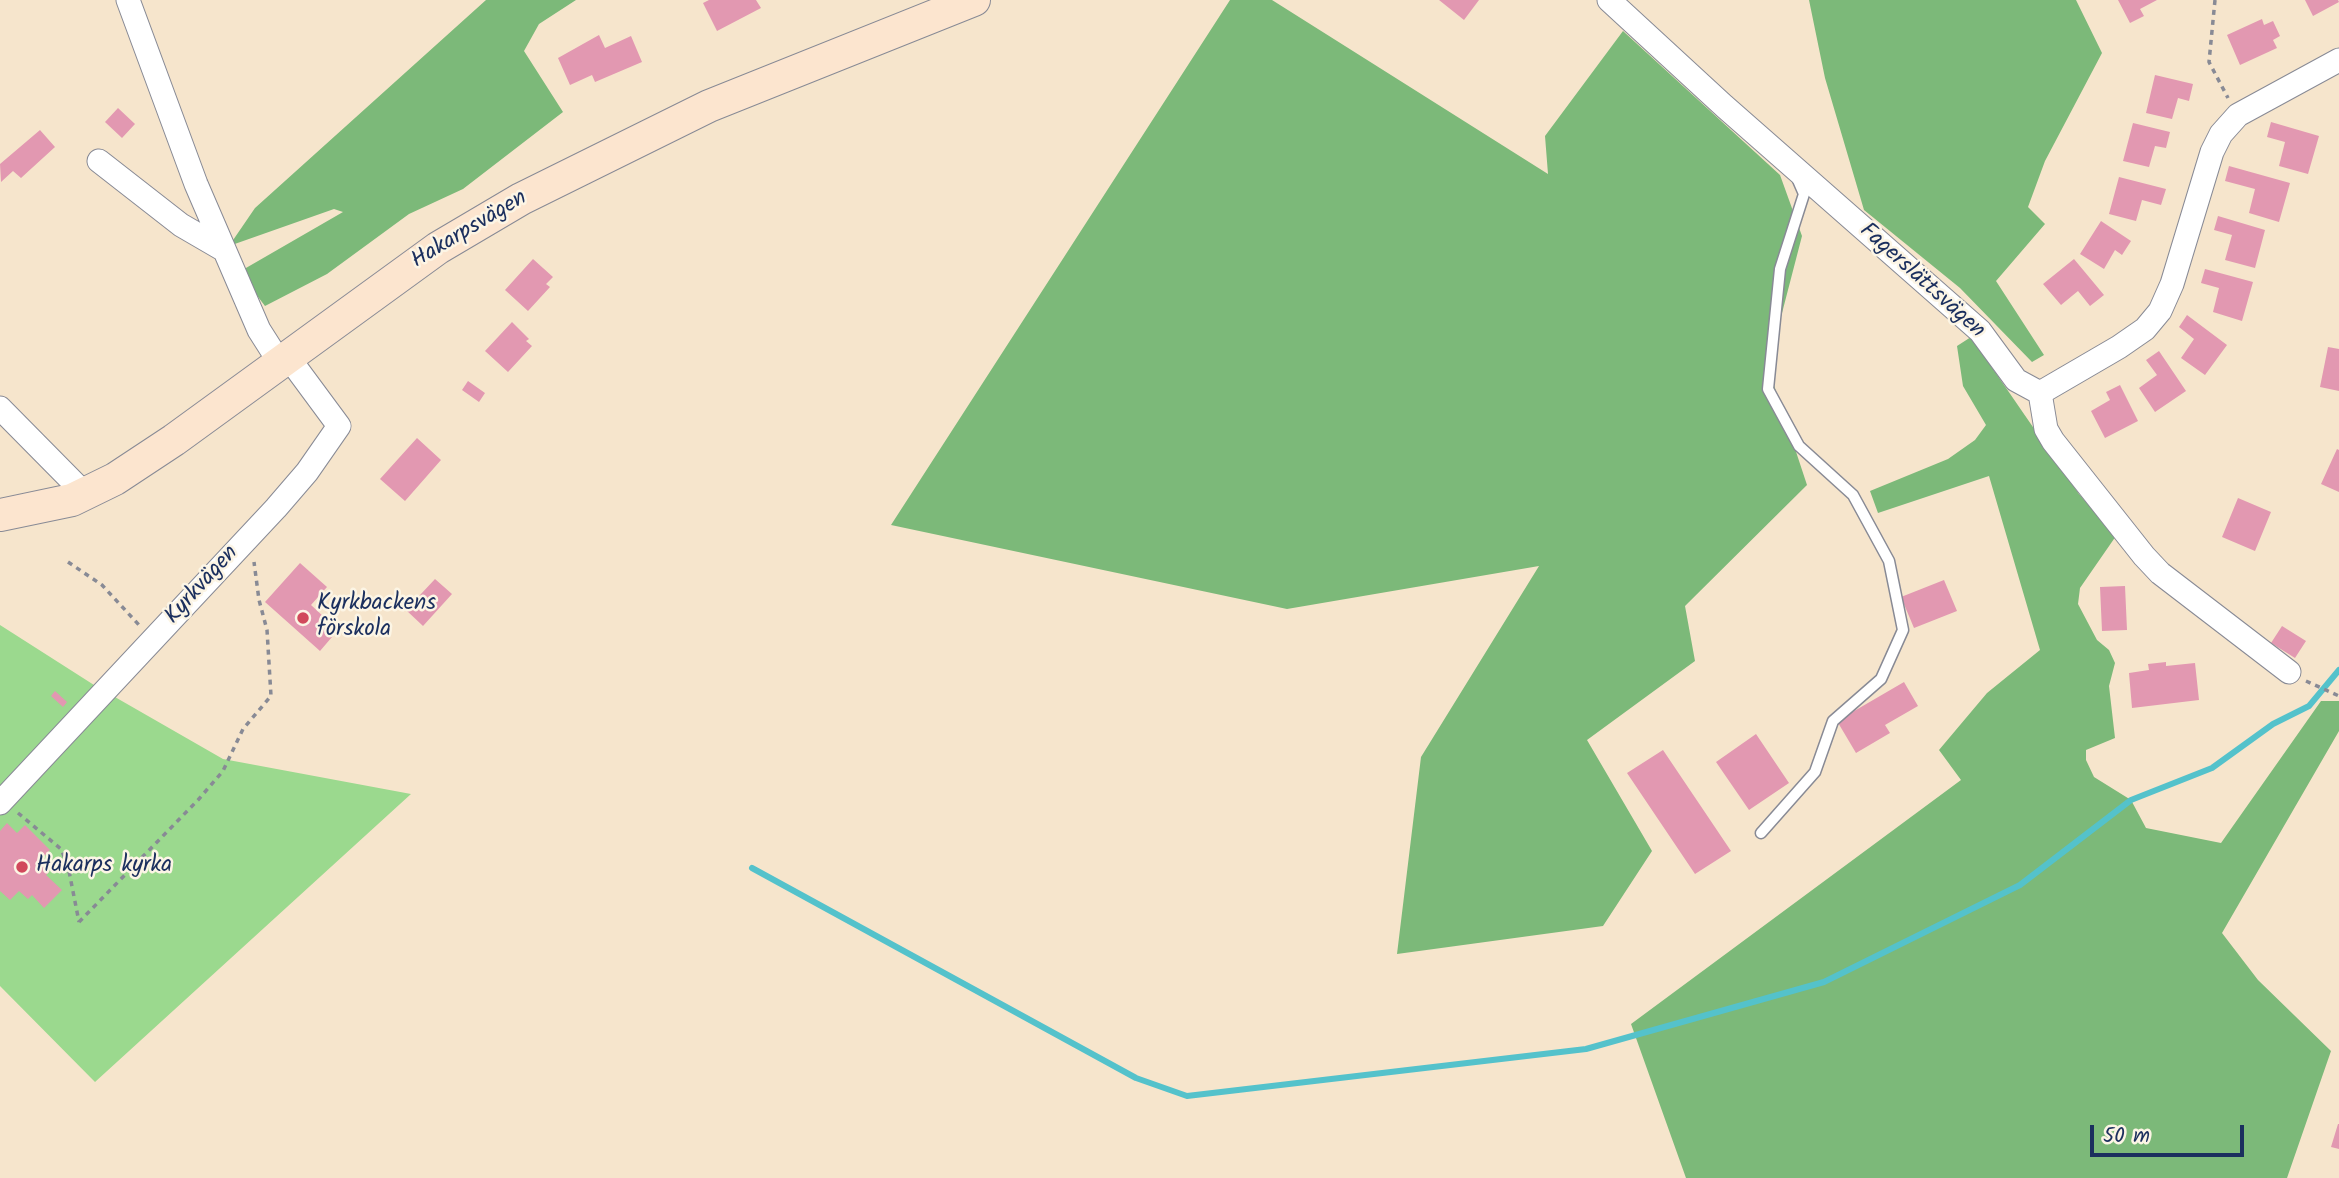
<!DOCTYPE html>
<html>
<head>
<meta charset="utf-8">
<style>
  body { margin:0 }
  #map { position:relative; width:2339px; height:1178px; overflow:hidden; background:#f6e5cc; font-family:Kalam,sans-serif }
  canvas { display:block }
  .scale { position:absolute; left:2090px; top:1125px; width:154px; height:32px; box-sizing:border-box; border:4px solid #1b2f5e; border-top:0; padding-left:9px; font-size:21px; line-height:24px; white-space:nowrap; color:#1b2f5e; -webkit-text-stroke:5px #fcf5e5; paint-order:stroke }
</style>
</head>
<body>
<div id="map">
<canvas width="2339" height="1178"></canvas>
<div class="scale">50 m</div>
</div>
<script>
const ctx = document.querySelector('canvas').getContext('2d');
ctx.lineJoin = 'round';
function fill(path, color) { ctx.fillStyle = color; ctx.fill(path, 'evenodd'); }
const poly = rows => new Path2D(rows.map(r => 'M' + r).join(''));
function strokePath(path, color, width, dash) { ctx.strokeStyle = color; ctx.lineWidth = width; ctx.lineCap = dash ? 'butt' : 'round'; ctx.setLineDash(dash || []); ctx.stroke(path); }
function write(font, color, halo, rows, align = 'center') {
  ctx.font = font + ' Kalam,sans-serif'; ctx.lineWidth = 5; ctx.setLineDash([]); ctx.textBaseline = 'middle'; ctx.strokeStyle = halo; ctx.fillStyle = color; for (const [text, x, y, turn = 0] of rows) {
    ctx.save(); ctx.translate(x, y); ctx.rotate((+turn || 0) * Math.PI / 180); ctx.textAlign = isNaN(turn) ? turn : align; if (halo) ctx.strokeText(text, 0, 0); ctx.fillText(text, 0, 0); ctx.restore();
  }
}
fill(poly([
  [0,625,94,685,223,759,411,794,95,1082,0,986]
]), '#9bd98e');
fill(poly([
  [486,0,576,0,539,24,524,51,563,112,463,189,409,214,327,274,265,306,239,272,343,212,334,209,229,246,255,208],
  [1230,0,1272,0,1548,174,1545,136,1623,31,1780,175,1802,236,1768,367,1807,485,1685,606,1695,661,1587,740,1652,851,1603,926,1397,954,1421,757,1539,566,1287,609,891,525],
  [1809,0,2076,0,2102,53,2045,161,2028,207,2045,224,1996,281,2044,355,2032,362,1960,288,1864,210,1825,78],
  [1971,337,2079,494,2116,536,2080,588,2078,604,2097,640,2109,650,2115,663,2109,686,2115,738,2086,750,2086,760,2094,777,2131,800,2146,828,2221,843,2321,701,2339,701,2339,731,2222,933,2258,980,2331,1051,2287,1178,1686,1178,1631,1024,1961,780,1939,750,1987,693,2040,650,1989,476,1878,513,1870,491,1948,459,1975,440,1986,425,1963,386,1957,346]
]), '#7cb979');
strokePath(poly([
  [752,868,1136,1078,1187,1096,1586,1049,1824,982,2020,885,2131,800,2212,768,2273,724,2309,706,2339,670]
]), '#54c2cb', 6);
fill(poly([
  [709,0,756,0,761,8,717,31,703,3],
  [1439,0,1479,0,1464,20],
  [2118,0,2157,0,2140,9,2144,16,2130,23],
  [2305,0,2338,0,2339,2,2313,16],
  [2262,19,2264,25,2273,21,2280,36,2273,40,2277,48,2240,65,2227,35],
  [599,35,605,48,631,36,642,62,595,82,592,75,570,85,558,58],
  [2155,75,2193,84,2189,101,2178,98,2172,119,2146,113],
  [118,108,135,124,122,138,105,122],
  [2271,122,2319,136,2308,174,2279,166,2285,142,2267,137],
  [2133,123,2170,132,2166,148,2155,146,2149,167,2123,161],
  [40,130,55,147,21,178,13,171,1,182,0,164],
  [2229,166,2290,183,2279,222,2249,213,2255,189,2225,181],
  [2119,177,2166,189,2161,205,2142,200,2136,221,2109,214],
  [2218,216,2265,230,2255,268,2225,260,2232,235,2214,230],
  [2101,221,2131,241,2122,255,2115,250,2104,269,2080,254],
  [533,259,553,277,546,284,550,287,528,311,505,290],
  [2074,259,2104,295,2090,306,2078,291,2061,305,2043,284],
  [2205,269,2253,282,2242,321,2213,312,2219,288,2201,283],
  [2187,315,2227,345,2205,375,2181,358,2194,339,2179,327],
  [512,322,529,339,526,341,532,346,508,372,485,351],
  [2328,347,2339,349,2339,391,2320,387],
  [2159,351,2186,391,2155,412,2139,388,2157,375,2146,360],
  [468,381,485,393,479,402,462,390],
  [2120,385,2138,421,2105,438,2091,411,2110,400,2106,392],
  [417,438,441,460,405,501,380,479],
  [2337,449,2339,450,2339,492,2321,484],
  [2238,498,2271,512,2255,551,2222,537],
  [300,563,327,587,311,605,338,630,320,651,265,602],
  [435,579,452,594,423,626,406,610],
  [1944,580,1957,611,1914,628,1901,597],
  [2125,586,2127,630,2102,631,2100,587],
  [2282,626,2306,641,2295,658,2271,643],
  [2166,662,2166,666,2195,663,2199,700,2132,708,2129,673,2149,670,2148,664],
  [1904,682,1918,706,1885,725,1890,733,1856,753,1837,721],
  [55,691,67,702,63,707,51,696],
  [1756,734,1789,783,1749,810,1716,762],
  [1663,750,1731,851,1695,874,1627,773],
  [7,823,17,833,25,825,50,850,39,862,49,872,46,875,62,890,44,908,32,895,28,899,19,891,10,900,0,891,0,831],
  [2338,1124,2339,1124,2339,1149,2331,1147]
]), '#e298b1');
const lane = poly([
  [1761,833,1815,772,1833,721,1881,679,1903,630,1889,561,1853,495,1799,446,1768,389,1780,269,1804,194,1797,178]
]);
const street = poly([
  [128,0,196,184,259,330,280,363],
  [1609,0,1724,106,1980,331,2016,380,2040,393,2046,429,2053,441,2144,556,2160,573,2289,672],
  [99,161,181,225,224,250],
  [2040,393,2119,347,2145,329,2160,311,2172,284,2212,152,2221,134,2238,115,2339,60],
  [0,408,85,494],
  [0,803,276,508,307,472,339,426,288,357]
]);
const secondary = poly([
  [0,515,72,500,115,479,174,440,438,248,521,199,709,106,974,0]
]);
strokePath(lane, '#888a95', 13);
strokePath(street, '#888a95', 25);
strokePath(secondary, '#888a95', 34);
strokePath(poly([
  [2215,0,2209,62,2228,98],
  [68,562,102,585,139,625],
  [2306,681,2339,696],
  [18,813,61,849,68,866,79,922],
  [79,922,198,800,223,771,243,729,271,696,267,630,259,600,254,562]
]), '#888a95', 3.5, [5, 5]);
strokePath(lane, '#fff', 10);
strokePath(street, '#fff', 23);
strokePath(secondary, '#fce5cf', 32);
for (const [x, y, r, color] of [
  [303,618,7,"#d1495b"],
  [22,867,7,"#d1495b"]
]) { const dot = new Path2D(); dot.arc(x, y, r, 0, 2 * Math.PI); ctx.fillStyle = color; ctx.fill(dot); strokePath(dot, '#fcf5e5', 2.5); }
write('23px', '#1b2f5e', '#fcf5e5', [
  ["Hakarpsvägen",470,231,-31],
  ["Fagerslättsvägen",1921,282,42],
  ["Kyrkvägen",203,586,-48]
]);
write('23px', '#1b2f5e', '#fcf5e5', [
  ["Kyrkbackens",317,605],
  ["förskola",317,631],
  ["Hakarps kyrka",36,867]
], 'left');
</script>
</body>
</html>
